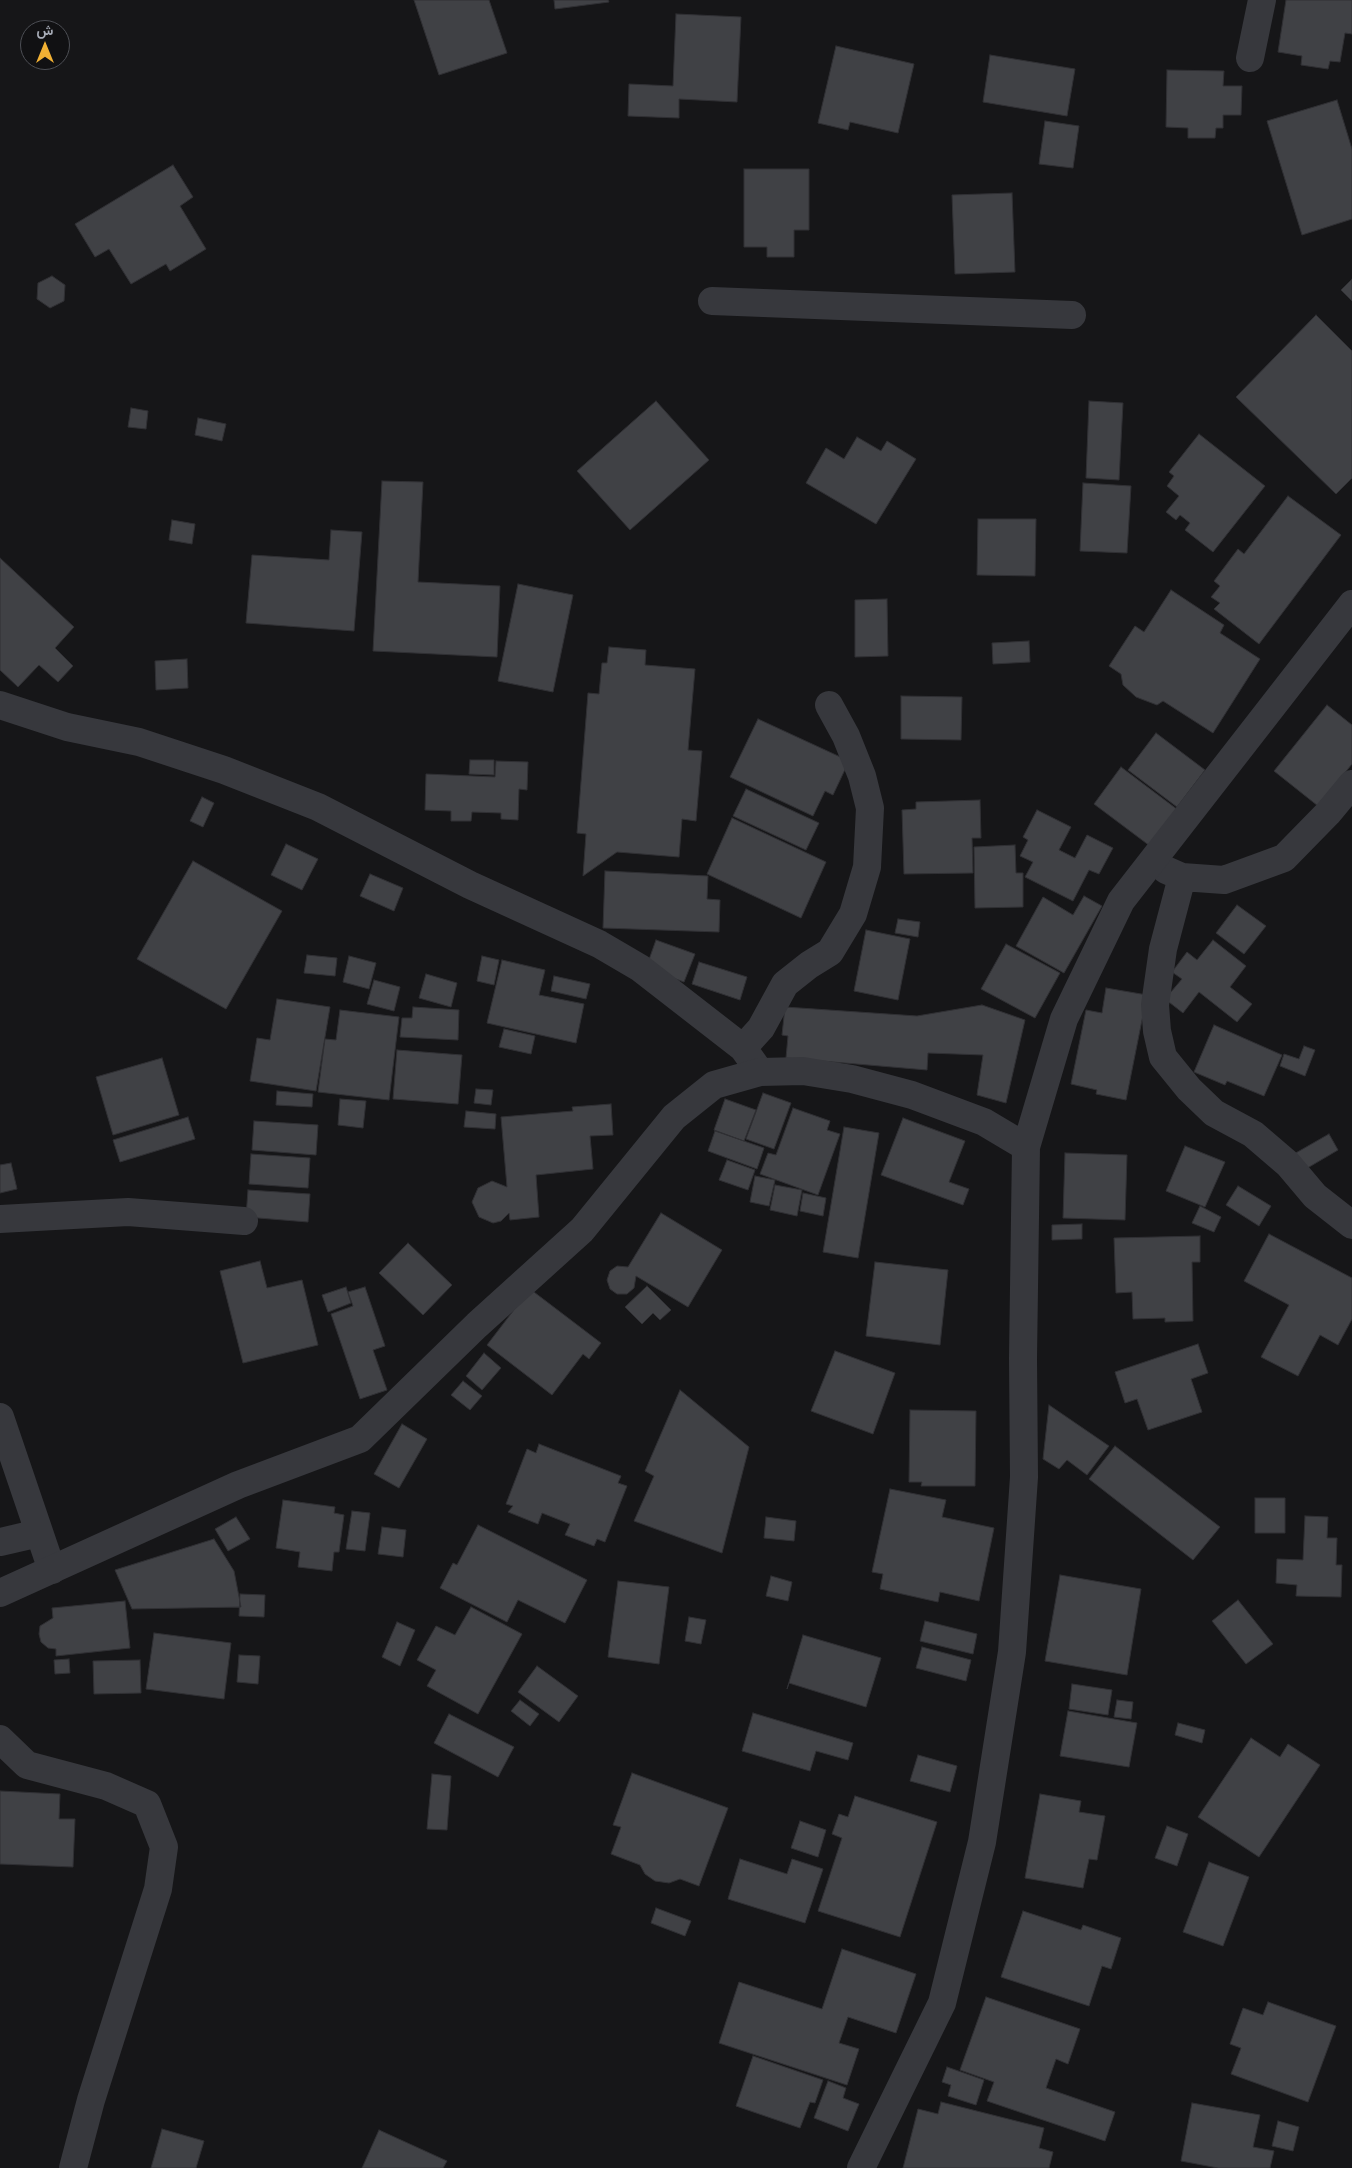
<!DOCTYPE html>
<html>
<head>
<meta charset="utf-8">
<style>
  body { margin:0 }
  #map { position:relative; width:1352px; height:2168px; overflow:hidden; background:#161618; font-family:"Alegreya Sans",Vazirmatn,sans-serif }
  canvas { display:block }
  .north { position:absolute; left:20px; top:20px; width:50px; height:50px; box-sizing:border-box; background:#111113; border:1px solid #4d4f55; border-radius:50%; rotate:0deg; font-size:14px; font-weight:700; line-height:20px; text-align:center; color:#a8adb8 }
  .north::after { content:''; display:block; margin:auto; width:18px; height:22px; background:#f2b134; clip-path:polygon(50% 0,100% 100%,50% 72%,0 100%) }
</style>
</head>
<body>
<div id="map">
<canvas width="1352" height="2168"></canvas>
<div class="north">ش</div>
</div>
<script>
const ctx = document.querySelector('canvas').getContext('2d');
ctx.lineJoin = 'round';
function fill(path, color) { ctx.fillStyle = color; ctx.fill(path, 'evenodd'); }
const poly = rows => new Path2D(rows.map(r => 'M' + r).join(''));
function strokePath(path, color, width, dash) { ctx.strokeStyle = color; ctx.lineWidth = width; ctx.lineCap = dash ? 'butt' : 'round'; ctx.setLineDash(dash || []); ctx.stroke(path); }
const building = poly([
  [414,0,489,0,507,53,439,75,414,0],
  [554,0,608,0,609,2,555,9,554,0],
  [1286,0,1352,0,1352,34,1345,33,1340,62,1330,61,1328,69,1301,65,1302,56,1278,52,1286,0],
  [676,14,741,17,737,102,679,99,679,118,628,116,629,84,673,86,676,14],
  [836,46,914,64,898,133,850,122,848,130,818,123,836,46],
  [990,55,1075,69,1067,116,983,102,990,55],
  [1167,70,1224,71,1223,86,1242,86,1241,115,1223,115,1223,128,1216,128,1215,138,1188,138,1188,128,1166,127,1167,70],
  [1337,100,1352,149,1352,219,1302,235,1267,121,1337,100],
  [1045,121,1079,126,1073,168,1039,164,1045,121],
  [173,165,193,197,180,206,206,249,170,271,166,264,131,284,109,249,95,257,75,224,173,165],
  [744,169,809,169,809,230,794,230,794,257,767,257,767,247,744,247,744,169],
  [1012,193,1015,272,955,274,952,195,1012,193],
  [52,276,65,285,64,301,50,308,37,299,38,283,52,276],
  [1352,279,1352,301,1341,290,1352,279],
  [1316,315,1352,351,1352,478,1336,494,1236,397,1316,315],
  [656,401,709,460,630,530,577,471,656,401],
  [1089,401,1123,403,1119,480,1086,478,1089,401],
  [131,408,148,411,146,429,128,427,131,408],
  [198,418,226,424,222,441,195,435,198,418],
  [1199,434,1265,486,1213,552,1185,530,1190,523,1180,515,1176,520,1166,512,1179,496,1167,486,1174,476,1169,472,1199,434],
  [857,437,881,451,887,441,916,459,876,524,806,483,826,448,844,459,857,437],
  [382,481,423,482,418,582,500,586,497,657,373,651,382,481],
  [1083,483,1131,486,1127,553,1080,551,1083,483],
  [1288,496,1341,535,1259,644,1214,609,1220,603,1211,597,1220,586,1214,581,1238,549,1244,554,1288,496],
  [978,519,1036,519,1035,576,977,575,978,519],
  [172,520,195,524,192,544,169,540,172,520],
  [331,530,362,532,354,631,246,623,252,555,329,560,331,530],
  [0,558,74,627,55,648,73,666,58,682,39,665,18,687,0,670,0,558],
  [518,584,573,595,553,692,498,681,518,584],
  [1171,590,1224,625,1220,633,1260,659,1213,733,1163,701,1157,705,1136,697,1123,685,1121,674,1109,666,1135,626,1144,632,1171,590],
  [887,599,888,656,855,657,855,600,887,599],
  [1029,641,1030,662,993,664,992,643,1029,641],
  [609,647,646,650,645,665,695,669,688,750,702,751,696,821,682,819,679,857,617,852,583,876,586,834,577,833,588,693,599,694,602,663,607,663,609,647],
  [187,659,188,688,156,690,155,661,187,659],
  [901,696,962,697,961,740,901,739,901,696],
  [1327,705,1352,725,1352,764,1318,806,1274,771,1327,705],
  [758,719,849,761,833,795,825,791,813,816,730,777,758,719],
  [1156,733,1205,770,1177,807,1128,770,1156,733],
  [470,760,494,760,494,775,469,774,470,760],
  [496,761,528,762,527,790,519,789,518,820,501,819,501,813,472,812,471,821,451,821,451,811,425,810,426,774,495,777,496,761],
  [1121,767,1178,810,1150,846,1094,804,1121,767],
  [746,789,819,823,806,850,733,816,746,789],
  [202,797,214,803,203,827,190,821,202,797],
  [980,800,981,838,972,838,973,873,904,874,902,810,916,809,916,802,980,800],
  [1037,810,1071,827,1059,850,1075,858,1087,835,1113,848,1099,874,1089,870,1073,901,1025,877,1033,862,1020,856,1028,840,1023,837,1037,810],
  [732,818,826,862,801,918,707,874,732,818],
  [286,844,318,859,302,890,271,875,286,844],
  [1015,845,1016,873,1023,873,1023,907,975,908,974,847,1015,845],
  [193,861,282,911,226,1009,137,959,193,861],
  [605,871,708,876,707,899,720,900,719,932,603,928,605,871],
  [370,874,403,888,394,911,360,896,370,874],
  [1084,896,1102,906,1064,973,1016,946,1043,897,1073,915,1084,896],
  [1237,905,1266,926,1244,954,1216,933,1237,905],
  [898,919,920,922,918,937,895,933,898,919],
  [866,930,910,939,898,1000,854,991,866,930],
  [656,940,695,954,684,982,646,968,656,940],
  [1213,940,1246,966,1230,987,1252,1004,1237,1022,1199,992,1183,1013,1165,999,1182,979,1172,972,1187,952,1197,960,1213,940],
  [1006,944,1060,973,1035,1018,981,989,1006,944],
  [307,955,337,958,335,976,304,973,307,955],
  [349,956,376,963,369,989,343,982,349,956],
  [482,956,499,960,494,985,477,981,482,956],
  [502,960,545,970,539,995,584,1004,576,1043,487,1023,502,960],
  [699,962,747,977,740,1000,692,984,699,962],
  [426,974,457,983,451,1007,419,998,426,974],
  [554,976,590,984,586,999,551,991,554,976],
  [374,980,400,987,394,1011,367,1004,374,980],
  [1106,988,1147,995,1126,1100,1096,1094,1097,1090,1071,1084,1086,1010,1102,1013,1106,988],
  [277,999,330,1007,316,1091,250,1081,257,1038,270,1040,277,999],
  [982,1005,1025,1020,1006,1103,977,1095,983,1055,928,1053,927,1070,786,1058,788,1036,782,1035,785,1007,917,1016,982,1005],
  [413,1007,459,1010,458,1040,400,1037,402,1018,412,1018,413,1007],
  [340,1010,399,1017,389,1100,318,1092,325,1039,336,1040,340,1010],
  [1214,1025,1282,1055,1264,1096,1227,1081,1225,1085,1194,1072,1214,1025],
  [504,1029,535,1036,531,1054,499,1047,504,1029],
  [1304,1046,1315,1050,1305,1076,1280,1066,1284,1054,1299,1059,1304,1046],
  [397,1050,462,1055,458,1104,393,1099,397,1050],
  [162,1058,179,1115,113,1135,96,1077,162,1058],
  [476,1089,493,1090,491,1105,474,1103,476,1089],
  [277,1091,313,1094,312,1107,276,1105,277,1091],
  [763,1093,791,1103,774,1149,746,1139,763,1093],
  [340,1099,366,1101,363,1128,338,1125,340,1099],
  [725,1099,756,1110,744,1141,714,1130,725,1099],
  [611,1104,613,1135,590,1136,593,1169,536,1175,539,1217,510,1220,509,1213,501,1221,493,1223,479,1217,472,1202,478,1188,492,1181,507,1187,501,1117,573,1111,572,1107,611,1104],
  [793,1108,830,1121,827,1130,840,1134,818,1195,760,1174,768,1153,776,1155,793,1108],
  [466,1111,496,1114,495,1129,464,1127,466,1111],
  [188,1117,195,1139,120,1162,113,1140,188,1117],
  [903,1118,965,1141,949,1182,969,1189,963,1205,881,1175,903,1118],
  [254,1121,318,1125,316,1155,252,1150,254,1121],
  [844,1127,879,1133,858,1258,823,1252,844,1127],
  [715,1131,764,1148,757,1169,708,1151,715,1131],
  [1329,1134,1338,1150,1304,1170,1294,1154,1329,1134],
  [1185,1146,1225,1162,1205,1207,1166,1191,1185,1146],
  [1065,1153,1127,1155,1125,1220,1063,1218,1065,1153],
  [251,1154,310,1158,308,1188,249,1184,251,1154],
  [727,1160,755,1170,748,1190,719,1180,727,1160],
  [11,1163,17,1189,0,1193,0,1165,11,1163],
  [755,1176,775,1180,769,1206,750,1202,755,1176],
  [775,1185,802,1190,797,1216,770,1210,775,1185],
  [1238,1186,1271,1206,1259,1226,1226,1205,1238,1186],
  [248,1190,310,1194,308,1222,246,1217,248,1190],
  [803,1193,826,1198,823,1216,800,1211,803,1193],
  [1200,1206,1221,1217,1214,1232,1192,1223,1200,1206],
  [661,1213,722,1250,688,1307,636,1276,634,1288,627,1294,617,1294,610,1289,607,1280,610,1271,617,1266,628,1267,661,1213],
  [1082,1224,1082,1239,1052,1240,1052,1225,1082,1224],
  [1269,1234,1352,1278,1352,1319,1338,1345,1320,1335,1298,1376,1261,1357,1289,1305,1244,1281,1269,1234],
  [1200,1236,1200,1262,1192,1262,1193,1321,1165,1322,1165,1318,1133,1319,1132,1292,1116,1293,1114,1238,1200,1236],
  [408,1243,452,1285,423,1315,379,1273,408,1243],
  [260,1261,267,1288,302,1280,318,1345,243,1363,220,1271,260,1261],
  [875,1262,948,1270,940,1345,866,1336,875,1262],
  [647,1286,671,1310,660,1320,653,1313,642,1324,625,1307,647,1286],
  [346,1287,351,1303,328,1312,322,1295,346,1287],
  [365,1287,385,1346,373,1350,387,1390,360,1399,331,1314,353,1306,348,1292,365,1287],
  [530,1289,601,1343,589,1359,583,1354,552,1395,487,1345,530,1289],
  [1198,1344,1208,1373,1191,1379,1202,1412,1148,1430,1137,1399,1125,1403,1115,1372,1198,1344],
  [835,1351,895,1373,873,1434,811,1411,835,1351],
  [484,1353,501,1368,482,1390,466,1376,484,1353],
  [463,1381,482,1396,470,1410,451,1395,463,1381],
  [680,1390,749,1447,722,1553,634,1521,654,1476,645,1471,680,1390],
  [1049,1405,1109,1446,1087,1475,1067,1460,1059,1469,1043,1459,1049,1405],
  [910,1410,976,1411,975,1486,921,1486,922,1482,909,1482,910,1410],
  [402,1424,427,1439,399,1488,374,1474,402,1424],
  [539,1444,621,1476,618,1483,627,1486,605,1542,597,1539,594,1546,565,1535,570,1524,542,1513,538,1524,508,1512,513,1506,506,1504,527,1449,536,1453,539,1444],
  [1115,1446,1220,1527,1193,1560,1089,1479,1115,1446],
  [890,1489,946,1500,942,1517,994,1528,979,1601,940,1592,938,1602,880,1589,883,1574,872,1572,890,1489],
  [1255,1498,1285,1498,1285,1533,1255,1533,1255,1498],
  [283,1500,335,1507,334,1513,344,1515,339,1552,334,1552,332,1571,298,1567,300,1552,276,1548,283,1500],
  [352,1511,370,1513,365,1551,346,1549,352,1511],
  [1305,1516,1328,1517,1327,1538,1337,1538,1336,1565,1342,1565,1341,1597,1296,1596,1297,1585,1276,1583,1277,1559,1303,1560,1305,1516],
  [236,1517,250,1539,228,1551,215,1529,236,1517],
  [766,1517,796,1521,794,1541,764,1538,766,1517],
  [478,1525,587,1580,565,1623,518,1600,507,1622,440,1588,453,1563,457,1565,478,1525],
  [382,1527,406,1530,403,1557,378,1554,382,1527],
  [214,1539,234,1571,241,1607,132,1609,115,1570,214,1539],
  [1060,1575,1141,1589,1127,1675,1045,1661,1060,1575],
  [771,1576,792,1582,788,1601,766,1596,771,1576],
  [618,1581,669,1587,659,1664,608,1657,618,1581],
  [240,1594,265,1595,264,1617,239,1616,240,1594],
  [1238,1600,1273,1644,1246,1664,1212,1621,1238,1600],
  [125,1601,130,1648,56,1656,56,1649,48,1648,41,1642,39,1634,40,1626,53,1618,52,1608,125,1601],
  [471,1607,522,1634,478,1714,427,1686,436,1670,417,1660,436,1626,455,1635,471,1607],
  [689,1617,706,1620,701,1644,685,1641,689,1617],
  [925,1621,977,1634,973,1654,920,1641,925,1621],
  [397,1622,415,1630,400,1666,382,1657,397,1622],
  [154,1633,231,1643,224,1699,146,1689,154,1633],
  [803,1635,881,1658,866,1707,789,1683,787,1689,803,1635],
  [922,1647,971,1660,966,1681,916,1668,922,1647],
  [239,1655,260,1656,258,1684,237,1682,239,1655],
  [69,1659,70,1673,55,1674,54,1660,69,1659],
  [140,1660,141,1693,94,1694,93,1661,140,1660],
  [537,1666,578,1696,559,1722,518,1692,537,1666],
  [1072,1684,1112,1690,1108,1715,1069,1709,1072,1684],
  [520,1700,539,1714,530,1726,511,1711,520,1700],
  [1117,1700,1133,1702,1131,1719,1114,1717,1117,1700],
  [1068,1711,1137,1723,1129,1767,1060,1756,1068,1711],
  [753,1713,853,1743,848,1760,816,1751,810,1771,742,1751,753,1713],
  [449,1714,514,1747,498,1777,434,1743,449,1714],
  [1178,1723,1205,1730,1202,1743,1175,1735,1178,1723],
  [1251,1738,1280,1757,1288,1744,1320,1765,1259,1857,1198,1817,1251,1738],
  [918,1755,957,1766,950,1792,910,1781,918,1755],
  [632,1773,728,1808,699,1886,680,1879,669,1883,655,1881,645,1874,640,1865,611,1854,621,1827,613,1825,632,1773],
  [432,1774,451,1776,447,1830,427,1829,432,1774],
  [0,1791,60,1794,59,1819,75,1819,73,1867,0,1864,0,1791],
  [1040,1794,1081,1801,1079,1812,1105,1816,1097,1860,1089,1859,1083,1888,1025,1878,1040,1794],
  [855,1796,937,1822,900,1937,818,1911,842,1838,832,1834,839,1814,848,1817,855,1796],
  [800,1821,826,1830,818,1857,791,1848,800,1821],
  [1167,1826,1188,1834,1177,1866,1155,1858,1167,1826],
  [740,1859,787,1874,792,1859,823,1869,805,1923,728,1899,740,1859],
  [1209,1862,1249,1877,1223,1946,1183,1932,1209,1862],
  [656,1908,691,1921,685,1936,651,1923,656,1908],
  [1023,1911,1081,1930,1083,1925,1121,1938,1111,1969,1102,1966,1089,2006,1001,1977,1023,1911],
  [842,1949,916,1974,896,2033,848,2017,839,2043,859,2049,847,2085,719,2043,739,1982,822,2009,842,1949],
  [986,1997,1080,2029,1068,2064,1056,2059,1046,2088,1115,2112,1105,2141,987,2101,994,2082,960,2070,986,1997],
  [1268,2002,1336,2026,1308,2102,1231,2074,1241,2048,1230,2044,1243,2008,1263,2015,1268,2002],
  [753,2056,823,2080,815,2103,810,2102,800,2128,736,2106,753,2056],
  [947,2067,984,2080,976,2105,948,2096,951,2085,942,2082,947,2067],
  [828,2081,846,2088,843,2098,859,2104,848,2131,814,2118,828,2081],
  [941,2102,1044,2128,1039,2148,1053,2152,1049,2168,903,2168,918,2109,938,2114,941,2102],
  [1192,2103,1260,2115,1253,2147,1274,2151,1270,2168,1218,2168,1181,2161,1192,2103],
  [1278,2121,1299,2127,1293,2151,1272,2146,1278,2121],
  [162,2129,204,2141,196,2168,151,2168,162,2129],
  [379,2130,447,2161,443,2168,362,2168,379,2130]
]);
fill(building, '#404145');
strokePath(building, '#303034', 1);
strokePath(poly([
  [1250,58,1262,0],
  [712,301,1072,315],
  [0,705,67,727,139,742,224,770,318,807,470,885,599,944,640,968,743,1048,760,1072],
  [1166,870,1182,877,1224,880,1284,858,1328,813,1352,784],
  [1182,877,1163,949,1155,1005,1157,1031,1163,1057,1189,1089,1214,1113,1253,1134,1288,1164,1315,1196,1352,1225],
  [743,1048,761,1028,785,984,809,965,830,952,853,914,867,867,870,808,862,776,846,736,829,705],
  [0,1219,128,1212,244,1221],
  [0,1417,52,1570],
  [0,1542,39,1533],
  [0,1739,27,1765,106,1786,147,1804,164,1847,158,1889,91,2100,73,2168]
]), '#37383d', 28);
strokePath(poly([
  [0,1593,238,1485,360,1439,477,1325,582,1230,674,1117,714,1085,760,1072,803,1071,852,1079,912,1095,984,1122,1026,1147],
  [861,2168,942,2003,982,1842,1012,1652,1024,1477,1023,1358,1026,1147,1064,1019,1121,901,1352,604]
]), '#37383d', 28);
</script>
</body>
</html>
